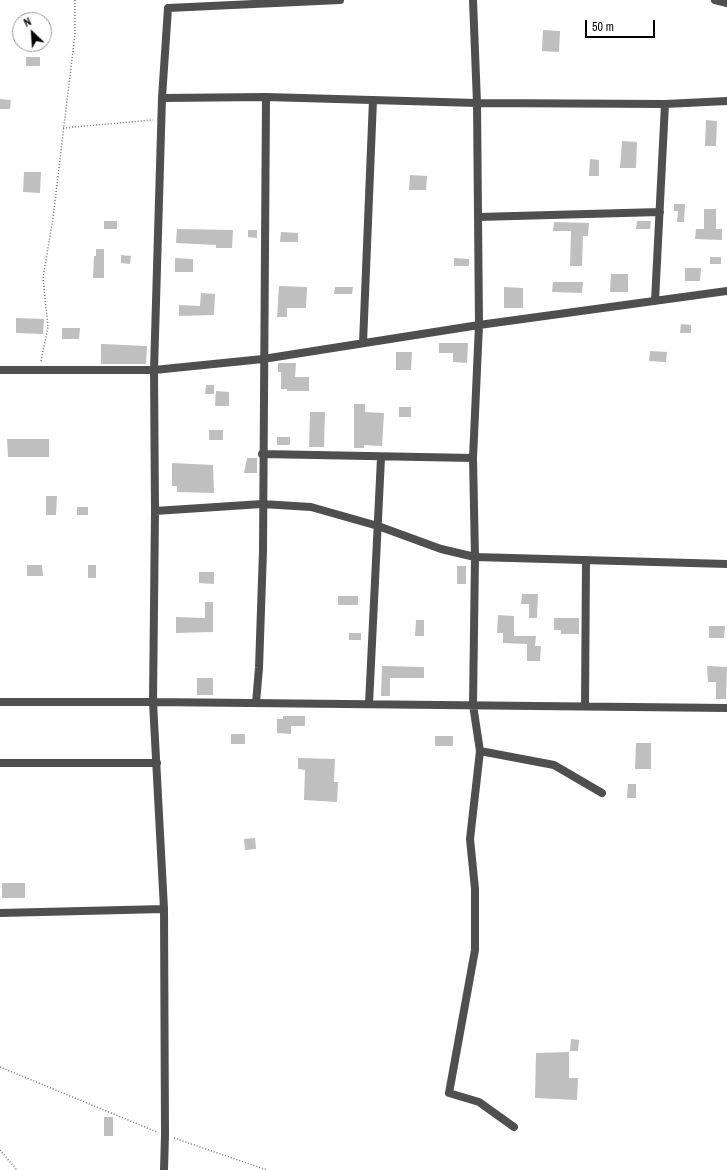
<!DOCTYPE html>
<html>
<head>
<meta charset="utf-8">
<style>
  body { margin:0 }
  #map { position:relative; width:727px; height:1170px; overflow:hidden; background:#fff; font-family:"Archivo Narrow",sans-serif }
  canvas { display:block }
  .north { position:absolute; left:12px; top:12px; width:40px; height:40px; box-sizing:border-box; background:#fff; border:1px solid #999; border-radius:50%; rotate:335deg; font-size:11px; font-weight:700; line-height:16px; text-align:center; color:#000 }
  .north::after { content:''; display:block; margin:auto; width:14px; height:18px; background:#000; clip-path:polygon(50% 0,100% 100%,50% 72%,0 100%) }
  .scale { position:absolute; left:585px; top:20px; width:70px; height:18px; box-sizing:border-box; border:2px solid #000; border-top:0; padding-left:5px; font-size:12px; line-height:14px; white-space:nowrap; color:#000; -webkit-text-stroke:3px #fff; paint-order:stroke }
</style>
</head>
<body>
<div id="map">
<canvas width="727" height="1170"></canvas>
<div class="north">N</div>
<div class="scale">50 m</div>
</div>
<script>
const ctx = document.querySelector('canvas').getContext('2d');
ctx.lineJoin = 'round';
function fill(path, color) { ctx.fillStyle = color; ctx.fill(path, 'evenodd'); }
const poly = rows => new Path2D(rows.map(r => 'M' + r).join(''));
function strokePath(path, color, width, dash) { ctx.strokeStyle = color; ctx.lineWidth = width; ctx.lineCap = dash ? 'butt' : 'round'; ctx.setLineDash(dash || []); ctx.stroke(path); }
fill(poly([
  [543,30,560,31,559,52,542,51],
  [26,57,40,57,40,66,26,66],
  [0,99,11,100,10,109,0,109],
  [706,120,717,121,716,146,705,146],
  [622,141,637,142,636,168,620,168],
  [590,159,599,160,599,176,589,176],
  [24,172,41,172,40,193,23,192],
  [410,175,427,176,426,190,409,190],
  [674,204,685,204,684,222,677,222,678,211,674,211],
  [704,209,716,209,716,229,722,229,722,240,695,239,696,229,704,229],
  [104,221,117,221,117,229,104,229],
  [637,221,651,221,650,229,636,229],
  [554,222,589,223,588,236,583,236,582,266,570,266,571,231,553,231],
  [177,229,233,230,232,248,216,248,216,245,176,243],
  [248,230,257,230,257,238,248,237],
  [281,232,298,233,298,242,280,242],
  [96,249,104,249,104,278,93,278,94,256,96,256],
  [121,255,131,256,130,264,121,263],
  [710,257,721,257,721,264,710,264],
  [175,258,193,259,193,272,175,272],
  [454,258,469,259,469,266,454,266],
  [685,268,701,268,700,281,685,281],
  [611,274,628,274,628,292,610,292],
  [553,282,583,282,582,293,552,292],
  [279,286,307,287,306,308,287,308,287,317,277,317],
  [335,287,353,287,352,294,334,294],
  [504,287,523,288,523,308,504,308],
  [201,293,215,294,214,315,179,316,179,305,200,306],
  [16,318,44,319,43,334,16,333],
  [681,324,691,325,691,333,680,333],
  [62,328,80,328,79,339,62,339],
  [439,343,468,343,467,363,453,362,453,353,439,353],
  [101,344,147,346,146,364,101,364],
  [650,351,667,352,666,362,649,361],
  [396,352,412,352,411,370,396,370],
  [278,363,296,363,295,377,309,377,309,391,287,391,287,389,281,389,281,372,278,372],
  [206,385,214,385,214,394,205,394],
  [216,391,229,392,229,406,215,406],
  [354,404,365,404,365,412,384,413,382,446,364,445,364,448,354,448],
  [399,407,411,407,411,417,399,417],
  [310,412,325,412,324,447,309,447],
  [209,430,223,430,223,440,209,440],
  [277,437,290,437,290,445,277,445],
  [7,439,49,439,49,457,8,457],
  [247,458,257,458,257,473,244,473],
  [172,463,213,465,214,493,177,492,177,486,172,486],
  [46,496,57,496,56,515,46,515],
  [77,507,88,507,88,515,77,515],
  [27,565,42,565,43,576,27,576],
  [88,565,96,565,96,578,88,578],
  [457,566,466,566,466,584,457,584],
  [199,572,214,572,214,584,199,583],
  [522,594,538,594,537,618,529,618,529,604,521,604],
  [338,596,358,596,358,605,338,605],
  [205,602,213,602,213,632,176,633,176,617,205,618],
  [498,615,514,616,514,636,536,636,535,646,541,646,540,661,527,661,527,644,503,643,503,633,497,633],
  [554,618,579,618,579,634,561,634,561,630,554,630],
  [416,620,424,620,424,636,415,636],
  [709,626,725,626,724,638,709,638],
  [349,633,361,633,361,640,349,640],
  [382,666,424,667,424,678,390,678,390,696,381,696],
  [707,666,727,667,726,699,716,699,716,682,708,682],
  [197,678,213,678,213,695,197,695],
  [283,716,305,716,305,726,291,726,291,734,277,733,277,719,283,719],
  [231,734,245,734,245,744,231,744],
  [435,736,453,736,453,746,435,746],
  [636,743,651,743,651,769,635,769],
  [298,758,335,759,334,782,338,782,337,802,304,800,305,770,298,769],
  [628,784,636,784,636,798,627,798],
  [255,838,256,849,245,850,244,839],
  [2,883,25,883,25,898,2,898],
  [571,1039,579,1040,578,1051,570,1051],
  [569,1052,569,1078,578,1078,577,1100,535,1098,536,1053],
  [104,1117,113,1117,113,1136,104,1136]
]), '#bfbfbf');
strokePath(poly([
  [63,128,153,120],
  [41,361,48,327,43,278,53,218,75,34,75,0],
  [0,1067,157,1132],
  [174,1138,267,1170],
  [0,1150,17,1170]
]), '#717171', 1.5, [1, 2]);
strokePath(poly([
  [473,0,477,103,479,325,473,458,475,557,473,705,480,751,470,839,475,889,475,950,449,1093,479,1102,514,1127],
  [715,0,727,3],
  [162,98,266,97,477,103,665,104,727,101],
  [478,217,660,212],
  [655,301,665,104],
  [363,343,373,100],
  [0,370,154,370,263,359,479,325,727,291],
  [262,454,473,458],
  [155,511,262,504,311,507,378,526,441,549,475,557,727,564],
  [0,702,153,702,727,708],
  [256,703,259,668,263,551,266,97],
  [369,704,381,458],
  [585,706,586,560],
  [480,751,554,765,602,793],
  [0,763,157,763],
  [0,913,164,909],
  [164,1170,165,1135,164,909,153,702,155,511,154,370,162,98,168,8,340,0]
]), '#4f4f4f', 8);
</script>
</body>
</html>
